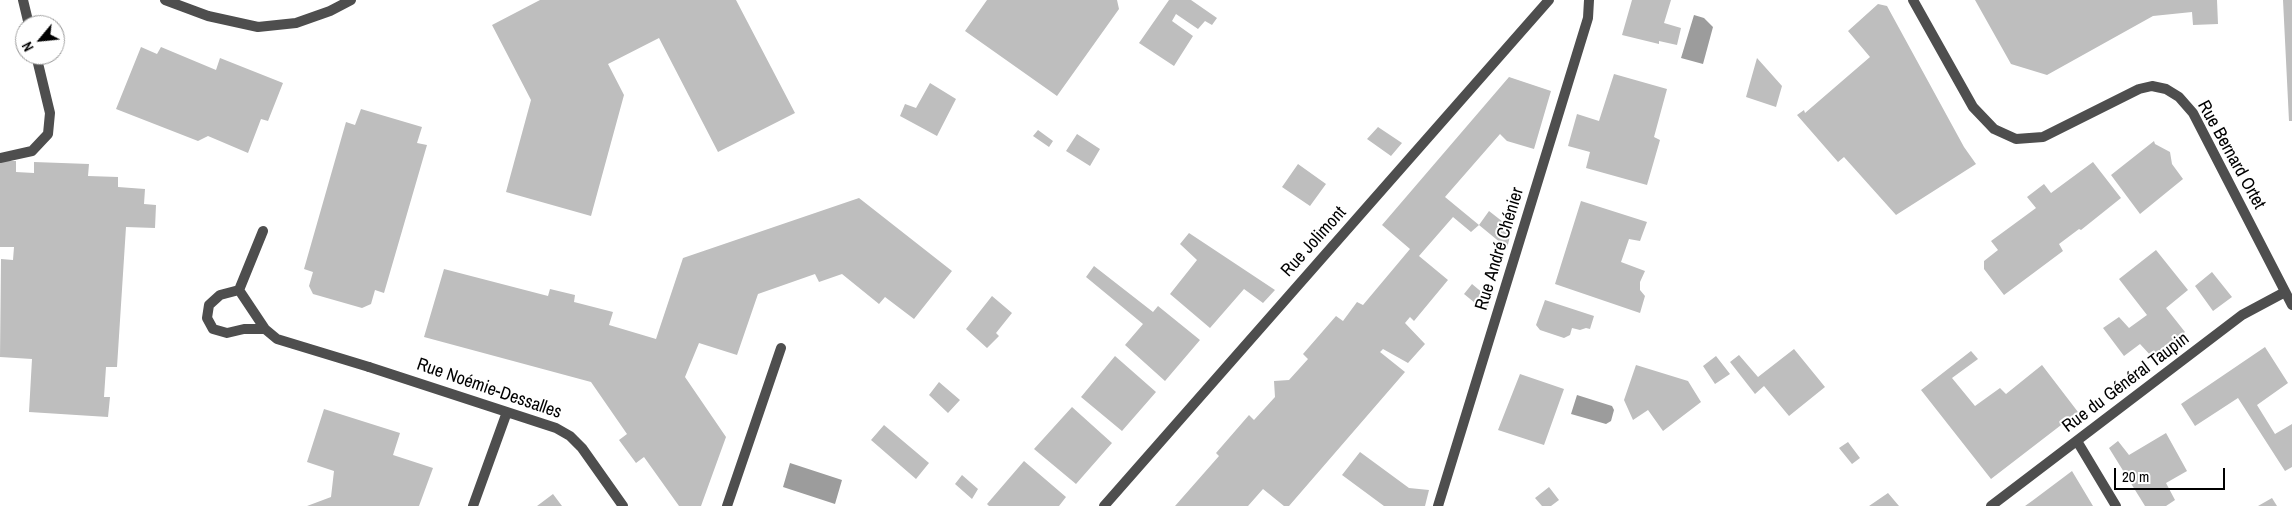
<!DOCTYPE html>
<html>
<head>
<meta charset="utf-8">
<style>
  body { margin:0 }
  #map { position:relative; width:2292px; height:506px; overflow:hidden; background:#fff; font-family:"Archivo Narrow",sans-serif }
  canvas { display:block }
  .north { position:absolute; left:15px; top:15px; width:50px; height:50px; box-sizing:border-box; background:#fff; border:1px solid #999; border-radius:50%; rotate:242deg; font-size:14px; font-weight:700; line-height:20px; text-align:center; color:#000 }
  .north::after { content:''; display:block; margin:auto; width:18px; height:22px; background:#000; clip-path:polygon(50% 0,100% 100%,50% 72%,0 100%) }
  .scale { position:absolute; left:2114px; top:468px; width:111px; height:22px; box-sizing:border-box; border:2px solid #000; border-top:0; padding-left:6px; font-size:15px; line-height:18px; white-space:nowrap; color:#000; -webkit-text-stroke:4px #fff; paint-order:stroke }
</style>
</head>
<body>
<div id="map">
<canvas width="2292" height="506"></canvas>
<div class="north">N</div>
<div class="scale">20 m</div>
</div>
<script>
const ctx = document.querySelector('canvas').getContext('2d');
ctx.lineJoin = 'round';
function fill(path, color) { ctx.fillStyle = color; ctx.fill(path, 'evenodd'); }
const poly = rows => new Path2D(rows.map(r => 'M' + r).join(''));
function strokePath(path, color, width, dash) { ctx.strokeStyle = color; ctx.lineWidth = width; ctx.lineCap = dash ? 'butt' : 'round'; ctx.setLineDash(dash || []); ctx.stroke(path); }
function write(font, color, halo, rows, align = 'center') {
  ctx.font = font + ' "Archivo Narrow",sans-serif'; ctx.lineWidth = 4; ctx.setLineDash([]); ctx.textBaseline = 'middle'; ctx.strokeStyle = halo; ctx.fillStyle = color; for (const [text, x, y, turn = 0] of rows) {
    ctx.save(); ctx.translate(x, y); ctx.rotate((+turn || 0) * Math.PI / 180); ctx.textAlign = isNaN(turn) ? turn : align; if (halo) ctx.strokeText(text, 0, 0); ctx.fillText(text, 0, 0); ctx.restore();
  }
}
fill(poly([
  [1694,15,1704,18,1713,27,1703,64,1681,58],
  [1577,395,1612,406,1614,410,1611,421,1606,424,1571,414],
  [790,463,842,480,835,504,783,487]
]), '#9c9c9c');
fill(poly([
  [540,0,736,0,795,113,718,152,659,38,608,64,624,95,591,216,506,192,531,100,492,25],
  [987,0,1117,0,1119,9,1057,96,965,31],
  [1169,0,1191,0,1217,18,1212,25,1205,21,1198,29,1176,14,1172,21,1193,36,1174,66,1139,43],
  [1632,0,1671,0,1664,23,1681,28,1677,45,1659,41,1659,44,1622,35],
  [1975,0,2217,0,2218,24,2193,25,2192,12,2153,16,2047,75,2011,64],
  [2283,0,2292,0,2292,121,2289,121],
  [1878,4,1887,6,1964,147,1976,164,1896,215,1844,157,1838,162,1797,115,1804,110,1805,113,1870,57,1848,31],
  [141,47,157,54,161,47,216,70,220,58,283,83,268,121,261,119,248,153,208,136,198,141,116,109],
  [1757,58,1782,86,1776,107,1746,97],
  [1614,74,1667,89,1654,137,1660,140,1647,185,1586,168,1590,152,1568,146,1577,114,1599,121],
  [1509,77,1551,91,1534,149,1507,141,1500,134,1445,197,1479,225,1471,232,1453,217,1419,256,1448,280,1414,321,1410,317,1405,323,1425,344,1408,363,1383,349,1380,352,1405,372,1289,506,1284,506,1263,489,1248,506,1175,506,1219,456,1216,453,1249,415,1254,420,1275,397,1274,381,1289,380,1308,359,1303,354,1336,316,1343,321,1357,302,1363,305,1410,249,1382,225],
  [930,83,956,99,937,136,900,116,905,104,916,108],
  [361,109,422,127,417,143,427,145,384,293,375,290,371,304,362,308,313,294,309,286,313,272,304,269,346,122,355,125],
  [1378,127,1402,143,1391,156,1367,139],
  [1038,130,1053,141,1049,147,1033,136],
  [1077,134,1100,149,1090,166,1066,151],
  [2154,141,2155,144,2170,152,2172,164,2183,179,2140,214,2111,175],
  [0,161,16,161,16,172,34,173,34,162,89,164,88,176,118,177,118,187,145,189,144,204,156,205,155,228,126,227,117,367,106,367,104,397,110,397,108,417,29,412,32,359,0,357,1,259,13,260,14,247,0,247],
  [2093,162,2121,198,2081,230,2079,229,2059,244,2063,251,2004,295,1984,269,1984,261,1998,250,1991,241,2036,208,2027,197,2044,184,2051,193],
  [1298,164,1326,184,1310,206,1282,187],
  [859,198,952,271,914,319,885,297,879,304,842,274,819,282,815,274,758,294,737,355,699,343,685,377,726,437,701,506,679,506,644,457,636,463,619,440,627,434,591,382,424,337,444,269,548,296,550,289,575,295,574,302,613,312,609,325,656,339,683,258],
  [1581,201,1647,222,1640,241,1629,239,1621,262,1645,271,1640,282,1640,290,1645,296,1640,313,1555,284],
  [1489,211,1512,229,1507,248,1479,225],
  [1189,233,1275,290,1263,303,1244,289,1210,328,1170,294,1197,260,1180,244],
  [2156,250,2188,290,2166,308,2185,332,2152,357,2140,344,2124,356,2103,328,2119,317,2129,328,2147,315,2119,279],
  [1094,266,1153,312,1158,306,1200,340,1165,381,1125,345,1143,324,1086,277],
  [2212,272,2232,297,2213,311,2195,286],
  [1472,284,1490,299,1486,312,1464,294],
  [992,296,1012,313,996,333,999,336,987,348,966,329],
  [1545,300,1594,316,1590,329,1586,328,1580,330,1572,328,1570,335,1564,338,1540,330,1536,325],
  [2265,347,2288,383,2257,405,2275,434,2292,424,2292,467,2285,471,2238,398,2195,426,2181,404],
  [1794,349,1825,387,1789,416,1764,386,1755,394,1730,362,1739,355,1758,377],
  [1971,351,1978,359,1952,378,1975,406,2000,388,2006,394,2042,365,2078,412,1991,479,1921,390],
  [1115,356,1156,392,1122,431,1081,397],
  [1716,356,1730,374,1715,384,1703,366],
  [1636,365,1688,381,1701,402,1663,431,1648,410,1633,420,1624,400],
  [1520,374,1564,389,1544,445,1498,430],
  [939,382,960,400,948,413,929,395],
  [1072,407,1112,443,1076,484,1034,449],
  [324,409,400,433,393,455,433,468,419,506,307,506,331,497,334,471,307,462],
  [884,425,929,463,916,479,871,440],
  [2166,433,2187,471,2166,483,2175,500,2166,506,2145,506,2109,448,2118,441,2129,455],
  [1848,442,1860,458,1852,464,1839,448],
  [1360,452,1409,488,1429,490,1425,506,1384,506,1342,475],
  [1024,461,1066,497,1059,506,989,506,987,504],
  [2072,471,2093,506,2025,506,2032,501],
  [962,475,978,489,972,499,955,484],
  [1549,487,1559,500,1551,506,1542,506,1535,498],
  [1888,493,1899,506,1869,506],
  [553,494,562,506,537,506],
  [2272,498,2277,506,2258,506]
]), '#bebebe');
strokePath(poly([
  [23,0,29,25],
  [0,158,32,151,48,134,50,113,36,55],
  [263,231,239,290,265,329,277,339,369,367],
  [239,290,220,295,209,305,207,318,213,329,227,333,244,329,265,329],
  [727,506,781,348]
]), '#4e4e4e', 10);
strokePath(poly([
  [165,0,208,16,258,27,296,23,330,11,351,0],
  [1913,0,1973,107,1994,129,2016,139,2043,137,2139,89,2152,86,2166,89,2179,97,2193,113,2292,305],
  [369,367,556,428,570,436,582,448,623,506],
  [2077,441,2116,506],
  [473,506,507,412],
  [1104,506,1549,0],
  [1438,506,1588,18,1589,0],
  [1991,506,2242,315,2285,292]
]), '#4e4e4e', 10);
write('18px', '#000', '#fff', [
  ["Rue Bernard Ortet",2231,155,61],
  ["Rue Jolimont",1314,242,-48],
  ["Rue André Chénier",1500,249,-73],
  ["Rue du Général Taupin",2126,383,-37],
  ["Rue Noémie-Dessalles",489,389,19]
]);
</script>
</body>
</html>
